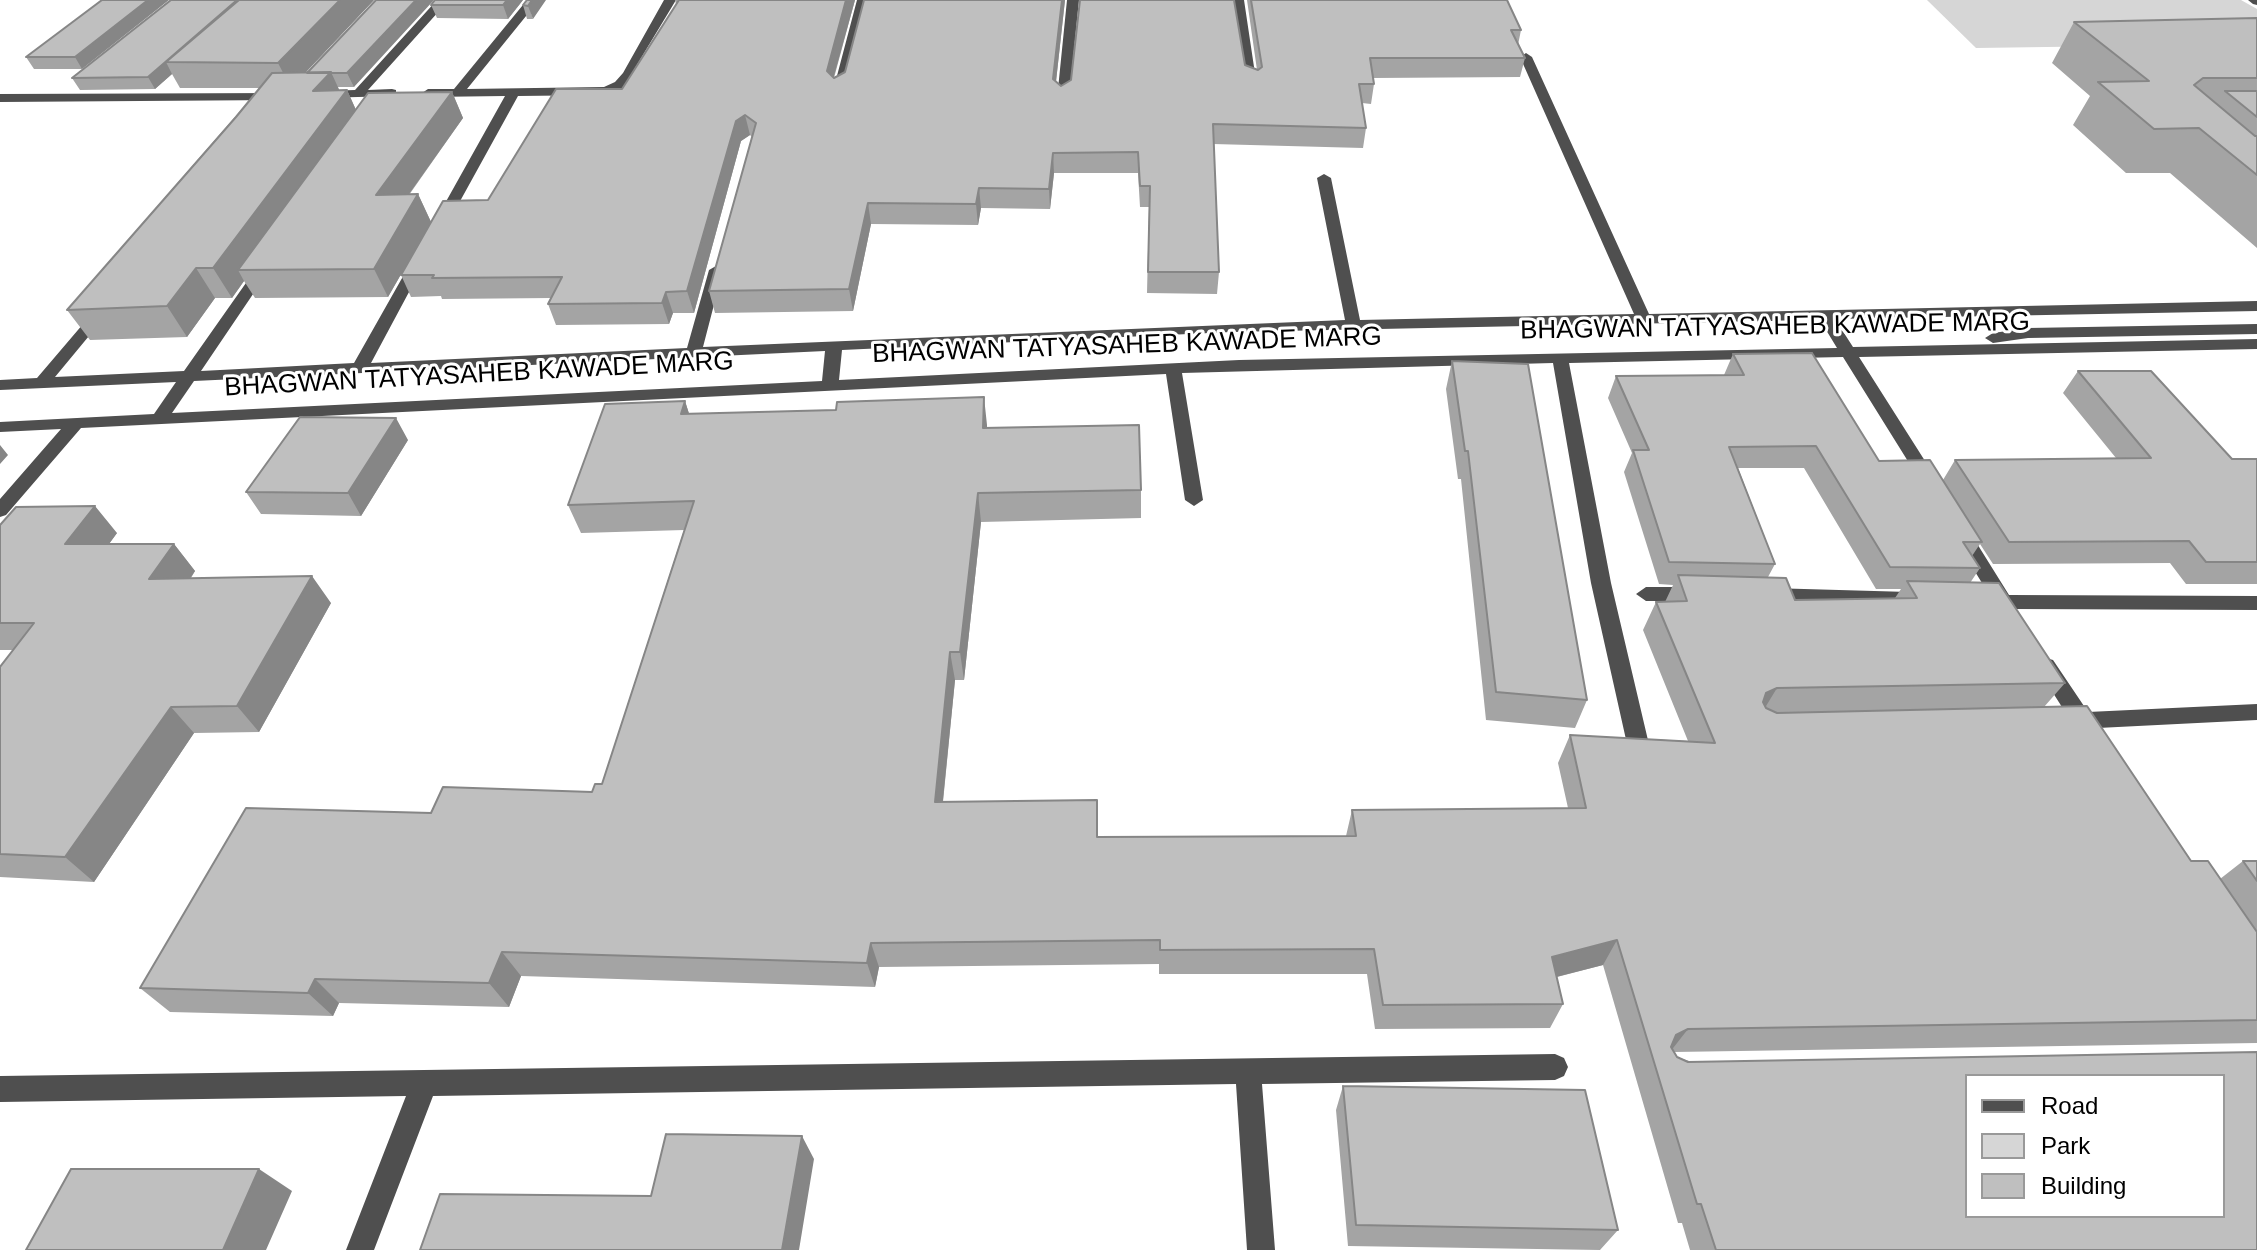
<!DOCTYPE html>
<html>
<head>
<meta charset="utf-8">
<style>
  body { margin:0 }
  #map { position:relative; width:2257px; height:1250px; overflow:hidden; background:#fff; font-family:Arial,sans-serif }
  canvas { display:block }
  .legend { position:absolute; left:1965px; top:1074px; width:260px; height:144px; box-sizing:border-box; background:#fff; border:2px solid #999; margin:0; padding:10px 14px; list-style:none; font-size:24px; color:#000 }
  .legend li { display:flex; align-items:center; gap:16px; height:40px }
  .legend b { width:40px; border:2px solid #999 }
</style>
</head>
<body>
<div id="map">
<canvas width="2257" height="1250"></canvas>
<ul class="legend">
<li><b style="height:10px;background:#4f4f4f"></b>Road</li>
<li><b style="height:22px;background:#d6d6d6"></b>Park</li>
<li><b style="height:22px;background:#bfbfbf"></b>Building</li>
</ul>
</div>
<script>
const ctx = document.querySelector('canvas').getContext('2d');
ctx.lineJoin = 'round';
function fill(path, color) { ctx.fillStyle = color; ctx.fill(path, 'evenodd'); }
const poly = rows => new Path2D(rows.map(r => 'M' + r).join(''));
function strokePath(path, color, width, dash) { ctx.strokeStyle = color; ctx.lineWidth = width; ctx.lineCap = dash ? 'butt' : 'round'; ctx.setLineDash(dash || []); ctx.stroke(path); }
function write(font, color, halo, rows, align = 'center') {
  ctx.font = font + ' Arial,sans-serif'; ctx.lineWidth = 6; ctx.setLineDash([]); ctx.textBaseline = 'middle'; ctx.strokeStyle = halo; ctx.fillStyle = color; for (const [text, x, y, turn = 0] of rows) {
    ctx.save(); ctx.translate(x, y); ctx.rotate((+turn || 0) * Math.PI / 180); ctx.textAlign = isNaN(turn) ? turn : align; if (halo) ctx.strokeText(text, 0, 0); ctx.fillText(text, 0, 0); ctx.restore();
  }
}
fill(poly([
  [1927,0,2241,0,2257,9,2257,44,1976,48]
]), '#d6d6d6');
fill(poly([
  [437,0,449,0,368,90,392,89,396,90,396,96,320,98,320,92,324,91,355,90,437,0],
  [527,0,539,0,467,89,604,87,615,82,623,73,664,0,676,0,623,88,606,95,518,96,448,223,436,226,434,223,505,96,428,97,422,93,428,89,454,89,527,0],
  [857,0,869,0,845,91,839,95,833,91,857,0],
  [1067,0,1079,0,1069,99,1063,103,1057,99,1067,0],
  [1232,0,1244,0,1257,87,1247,84,1232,0],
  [2248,0,2257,0,2257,5,2253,4,2248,0],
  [1526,53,1532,57,1649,314,2257,301,2257,311,1835,319,1853,347,2257,339,2257,349,1859,357,1939,483,1930,489,1924,487,1843,357,1569,363,1611,583,1651,753,1648,759,1640,762,1632,759,1629,753,1591,583,1553,363,1182,373,1203,500,1194,506,1185,500,1166,374,81,428,6,515,0,517,0,499,61,429,0,432,0,422,154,414,176,382,0,390,0,380,37,378,95,310,100,308,108,313,55,377,184,371,260,263,265,262,272,266,201,371,354,363,410,264,417,260,424,264,371,363,687,348,709,270,716,266,723,270,703,347,1345,320,1317,178,1324,174,1331,178,1360,320,1634,314,1520,57,1526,53],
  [1820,320,1837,348,1239,360,839,380,842,350,1232,332,1820,320],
  [825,351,822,381,172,413,194,381,825,351],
  [284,93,286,96,280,100,0,102,0,94,284,93],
  [2257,324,2257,334,2028,338,1993,343,1985,338,1993,333,2028,328,2257,324],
  [1959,525,1966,526,2009,595,2257,596,2257,610,2014,609,2006,613,1986,607,1983,602,1990,596,1950,531,1959,525],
  [1646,587,1693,587,1703,594,1693,601,1646,601,1636,594,1646,587],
  [1769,588,1909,592,1919,599,1909,606,1769,602,1759,595,1769,588],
  [2046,658,2053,660,2088,712,2257,704,2257,720,2098,728,2096,735,2088,738,2077,729,2065,727,2062,721,2067,715,2036,666,2039,660,2046,658],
  [1555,1054,1564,1058,1568,1067,1564,1076,1555,1080,1262,1084,1275,1250,1247,1250,1236,1084,433,1096,374,1250,346,1250,406,1096,0,1102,0,1076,1555,1054]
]), '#4f4f4f');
fill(poly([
  [102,0,82,69,34,69,26,57],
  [171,0,374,0,305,73,307,73,376,0,354,87,338,87,339,91,347,90,356,110,452,92,463,118,409,195,418,194,431,222,388,297,255,298,244,281,232,298,215,298,187,337,90,340,67,310,260,88,180,88,172,74,155,89,80,90,72,78],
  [523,0,508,19,437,18,431,5],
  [527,0,533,19,527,19,523,5],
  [675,0,855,0,834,78,845,72,864,0,1065,0,1056,82,1061,86,1245,65,1257,70,1247,0,1507,0,1521,30,1518,45,1525,58,1520,77,1373,78,1374,84,1371,104,1362,103,1366,128,1363,148,1213,144,1219,272,1217,294,1147,293,1149,207,1140,207,1138,173,1054,173,1050,209,981,208,978,225,871,224,853,311,715,313,709,291,752,137,750,135,741,141,694,313,673,313,669,324,556,325,548,304,551,298,442,299,441,296,411,297,401,275,488,200,622,89,676,4],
  [2257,18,2257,248,2170,173,2126,173,2073,125,2090,96,2052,63,2074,22],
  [1733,354,1879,461,1943,480,1955,460,2116,458,2063,393,2078,371,2232,459,2257,459,2257,584,2186,584,2170,563,1993,564,1980,544,1972,556,1980,568,1970,583,2065,683,2044,707,2191,861,2220,879,2243,861,2257,861,2257,1043,1674,1052,1677,1057,2257,1250,1690,1250,1682,1223,1678,1223,1603,965,1557,977,1563,1004,1550,1028,1375,1029,1367,974,1159,974,1159,964,879,967,875,987,521,976,509,1007,339,1003,333,1016,170,1012,140,988,431,813,592,792,602,784,684,530,581,533,568,505,685,401,689,414,987,425,987,428,1141,490,1141,518,981,522,964,680,955,680,943,802,1098,837,1346,836,1352,810,1568,808,1558,763,1570,735,1688,741,1643,630,1656,602,1665,602,1673,585,1659,584,1624,472,1632,453,1608,398,1616,376,1724,375],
  [1738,468,1804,468,1876,589,1901,589,1895,598,1795,600,1768,577,1775,564],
  [1452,361,1587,700,1575,728,1486,720,1461,479,1458,479,1446,389],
  [408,440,361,516,261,514,246,492],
  [0,525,117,533,109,544,174,544,195,571,191,578,331,603,259,732,194,733,94,882,0,877,0,667,13,650,0,650],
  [1343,1086,1618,1230,1600,1250,1348,1246,1336,1110]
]), '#a4a4a4');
fill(poly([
  [148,0,169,0,82,69,75,57],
  [237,0,166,62,172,74,155,89,148,77],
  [340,0,374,0,291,88,278,63],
  [416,0,434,0,354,87,347,73],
  [507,0,523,0,508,19,503,5],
  [532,0,546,0,533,19,528,6],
  [846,0,855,0,830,90,827,71],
  [1062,0,1065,0,1054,99,1053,79],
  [331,72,342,96,347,90,360,119,238,270,244,281,232,298,213,268,313,91],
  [452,92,463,118,389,222,376,195],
  [745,115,750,135,741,141,694,313,687,291,736,121],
  [1053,153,1054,173,1050,209,1049,189],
  [979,188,981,208,978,225,976,204],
  [418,194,431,222,388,297,374,269],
  [868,203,871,224,853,311,849,289],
  [196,268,215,298,187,337,167,306],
  [666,292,673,313,669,324,662,303],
  [984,397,987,425,986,456,983,428],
  [685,401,694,429,681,414],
  [396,418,408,440,361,516,348,493],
  [0,445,8,455,0,464],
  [978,493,981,522,964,680,960,652],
  [95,506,117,533,89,571,65,544],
  [174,544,195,571,172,605,149,579],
  [312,576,331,603,259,732,237,706],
  [950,652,955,680,940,829,935,802],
  [1777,688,1760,716,1749,721,1766,693],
  [171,707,194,733,94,882,65,857],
  [1617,940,1603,965,1540,981,1552,957],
  [871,943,879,967,875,987,867,963],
  [502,952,521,976,509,1007,489,983],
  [315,979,339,1003,333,1016,308,993],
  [1688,1029,1670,1052,1676,1035],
  [802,1136,814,1159,799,1250,782,1250],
  [259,1169,292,1191,266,1250,223,1250]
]), '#868686');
const building = poly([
  [102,0,148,0,75,57,26,57,102,0],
  [171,0,237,0,148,77,72,78,171,0],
  [239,0,340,0,278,63,166,62,239,0],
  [376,0,416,0,347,73,307,73,376,0],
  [435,0,507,0,503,5,431,5,435,0],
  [527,0,532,0,528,6,523,5,527,0],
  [679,0,846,0,827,71,834,78,845,72,864,0,1062,0,1053,79,1061,86,1071,80,1080,0,1234,0,1245,65,1258,70,1262,67,1251,0,1507,0,1521,30,1511,30,1525,58,1370,58,1374,84,1359,84,1366,128,1213,124,1219,272,1148,272,1150,186,1140,186,1138,152,1053,153,1049,189,979,188,976,204,868,203,849,289,709,291,756,123,745,115,736,121,687,291,666,292,662,303,548,304,562,277,432,278,434,275,401,275,443,201,488,200,556,89,622,89,679,0],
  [2257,18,2257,78,2203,78,2194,85,2255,136,2257,136,2257,175,2199,128,2154,129,2098,82,2149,81,2074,22,2257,18],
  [331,72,313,91,347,90,213,268,196,268,167,306,67,310,236,117,272,73,331,72],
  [2225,91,2257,91,2257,117,2225,91],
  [452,92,376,195,418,194,374,269,238,270,368,93,452,92],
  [1812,353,1879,461,1930,460,1982,542,1963,542,1980,568,1890,567,1816,446,1729,447,1775,564,1669,562,1633,450,1649,450,1616,376,1744,375,1733,354,1812,353],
  [1452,361,1528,364,1587,700,1496,692,1468,451,1465,451,1452,361],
  [2078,371,2151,371,2232,459,2257,459,2257,562,2206,562,2189,541,2009,542,1955,460,2151,458,2078,371],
  [984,397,983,428,1139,425,1141,490,978,493,960,652,950,652,935,802,1097,800,1097,837,1356,836,1352,810,1586,808,1570,735,1715,743,1656,602,1687,601,1678,575,1786,578,1795,600,1917,598,1907,581,1999,583,2065,683,1777,688,1766,693,1763,702,1766,708,1777,713,2087,706,2191,861,2208,861,2257,932,2257,1020,1688,1029,1676,1035,1671,1047,1677,1057,1688,1062,2257,1052,2257,1250,1716,1250,1701,1204,1697,1204,1617,940,1552,957,1563,1004,1383,1005,1374,949,1160,950,1160,940,871,943,867,963,502,952,489,983,315,979,308,993,140,988,246,808,431,813,443,787,592,792,595,784,602,784,694,501,568,505,605,404,685,401,681,414,836,410,837,402,984,397],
  [1967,1076,2223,1076,2223,1216,1967,1216,1967,1076],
  [300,417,396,418,348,493,246,492,300,417],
  [95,506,65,544,174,544,149,579,312,576,237,706,171,707,65,857,0,854,0,667,34,623,0,623,0,525,16,507,95,506],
  [2243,861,2257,861,2257,881,2243,861],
  [1343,1086,1585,1090,1618,1230,1356,1225,1343,1086],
  [666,1134,802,1136,782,1250,420,1250,440,1194,651,1196,666,1134],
  [71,1169,259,1169,223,1250,26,1250,71,1169]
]);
fill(building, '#bfbfbf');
strokePath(building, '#868686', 2);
write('26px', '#000', '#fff', [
  ["BHAGWAN TATYASAHEB KAWADE MARG",1775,327,-1],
  ["BHAGWAN TATYASAHEB KAWADE MARG",1127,346,-2],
  ["BHAGWAN TATYASAHEB KAWADE MARG",479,375,-3]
]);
</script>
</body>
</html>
